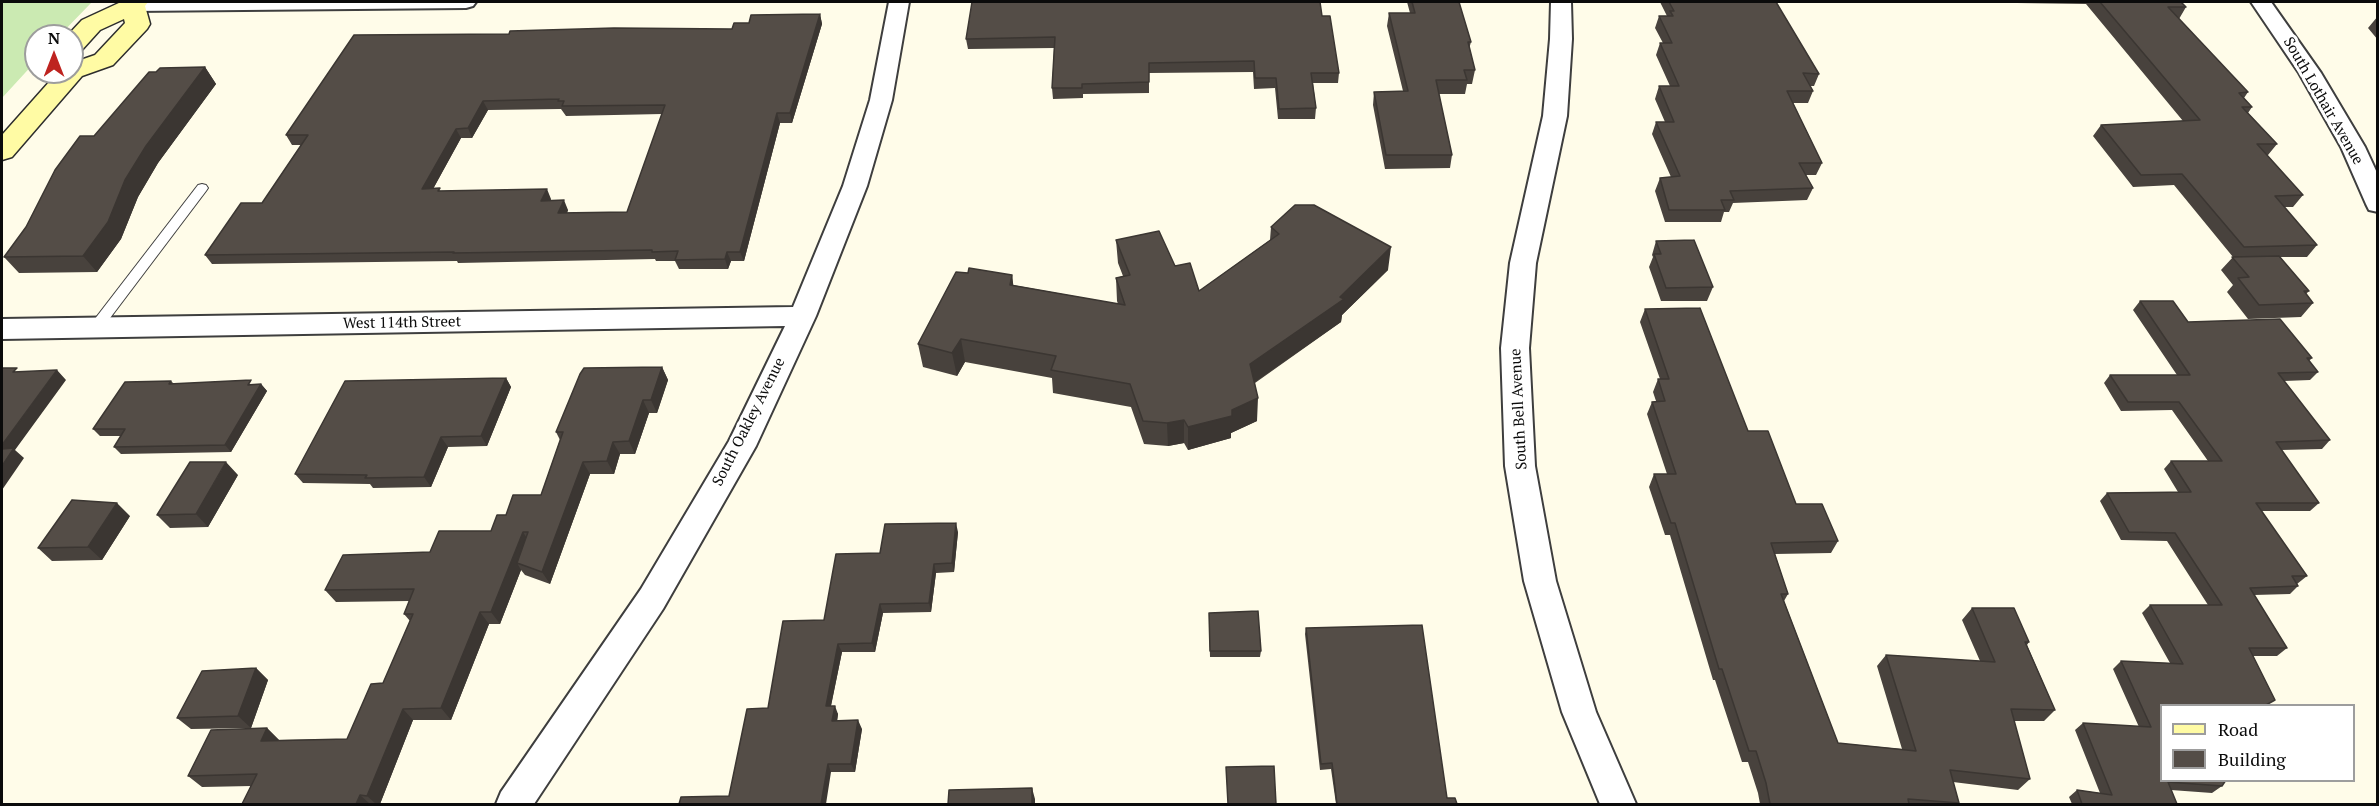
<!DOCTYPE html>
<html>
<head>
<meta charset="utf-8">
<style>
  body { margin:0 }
  #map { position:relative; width:2379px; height:806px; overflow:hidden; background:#fffce9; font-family:"PT Serif",serif }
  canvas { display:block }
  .frame { position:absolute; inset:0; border:3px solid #0b0b0b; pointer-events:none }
  .legend { position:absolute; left:2160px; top:704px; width:195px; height:78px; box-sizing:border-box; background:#fff; border:2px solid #9d9d9d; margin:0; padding:8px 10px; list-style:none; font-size:18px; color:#0b0b0b }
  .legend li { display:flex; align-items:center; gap:12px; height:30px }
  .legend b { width:30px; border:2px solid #9d9d9d }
  .north { position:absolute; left:24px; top:24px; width:60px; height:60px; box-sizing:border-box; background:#fff; border:2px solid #9d9d9d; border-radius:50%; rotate:0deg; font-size:16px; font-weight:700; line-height:24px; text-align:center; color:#0b0b0b }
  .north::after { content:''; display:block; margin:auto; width:21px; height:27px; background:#be2320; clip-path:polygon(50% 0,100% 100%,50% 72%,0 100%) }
</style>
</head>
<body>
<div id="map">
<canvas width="2379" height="806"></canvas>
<div class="frame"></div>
<ul class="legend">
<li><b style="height:8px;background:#fffba4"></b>Road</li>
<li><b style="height:16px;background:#544d47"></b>Building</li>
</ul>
<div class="north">N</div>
</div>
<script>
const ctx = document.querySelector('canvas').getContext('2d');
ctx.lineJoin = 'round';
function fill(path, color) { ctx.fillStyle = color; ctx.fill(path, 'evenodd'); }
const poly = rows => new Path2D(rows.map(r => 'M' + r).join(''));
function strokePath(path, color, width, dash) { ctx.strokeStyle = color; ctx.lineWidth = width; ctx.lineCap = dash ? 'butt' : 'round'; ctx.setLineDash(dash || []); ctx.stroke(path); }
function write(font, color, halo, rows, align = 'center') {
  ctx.font = font + ' "PT Serif",serif'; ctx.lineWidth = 6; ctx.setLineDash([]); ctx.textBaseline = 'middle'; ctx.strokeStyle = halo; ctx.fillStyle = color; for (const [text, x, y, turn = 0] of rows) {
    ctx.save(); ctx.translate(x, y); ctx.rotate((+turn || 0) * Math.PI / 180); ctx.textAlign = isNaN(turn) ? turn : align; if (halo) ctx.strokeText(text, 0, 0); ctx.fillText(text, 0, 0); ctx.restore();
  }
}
fill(poly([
  [2,2,92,2,59,36,36,36,36,61,2,98]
]), '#cbeab2');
const service = poly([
  [202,184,206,185,208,188,206,191,101,330,91,330,90,327,91,324,198,185,202,184]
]);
const minor = poly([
  [125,2,476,2,473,6,466,8,133,11,126,9,122,5,125,2],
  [889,2,909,2,892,100,867,186,816,316,756,446,663,609,534,804,496,804,501,792,641,589,729,441,785,326,2,339,2,319,793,307,843,186,870,100,889,2],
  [1551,2,1571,2,1572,39,1567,116,1536,263,1529,348,1535,466,1556,581,1596,712,1636,804,1600,804,1562,712,1524,581,1505,466,1501,348,1510,263,1543,116,1550,39,1551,2],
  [2251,2,2271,2,2321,73,2365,147,2378,175,2378,212,2369,210,2366,204,2341,147,2299,73,2251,2]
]);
const secondary = poly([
  [121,2,148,2,145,6,150,24,147,29,113,65,82,76,12,157,2,160,2,135,58,72,72,72,72,63,95,55,125,23,124,19,100,30,81,51,72,54,72,36,67,36,82,20,121,2]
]);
strokePath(service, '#3e3e3e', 2);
strokePath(minor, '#3e3e3e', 4);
strokePath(secondary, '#2d2d2d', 3);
fill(service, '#fff');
fill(minor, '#fff');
fill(secondary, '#fffba4');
fill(poly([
  [1407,2,1459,2,1471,42,1469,49,1475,70,1472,84,1467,84,1465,94,1439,94,1452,155,1450,168,1385,169,1373,105,1374,92,1403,91,1387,26,1389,13,1410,13],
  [1660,2,1776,2,1819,74,1814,86,1810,86,1813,91,1808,103,1793,103,1822,163,1816,175,1806,175,1813,188,1807,200,1733,203,1729,212,1724,212,1721,222,1665,222,1655,191,1660,178,1671,177,1652,134,1656,122,1665,122,1655,99,1659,86,1670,86,1656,55,1660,43,1663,43,1655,28,1659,16,1667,16],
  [2015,2,2181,2,2186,7,2179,19,2248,92,2244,98,2252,107,2248,113,2277,144,2268,155,2267,155,2303,195,2293,207,2284,207,2317,245,2307,257,2280,257,2309,291,2306,294,2313,303,2301,317,2248,319,2227,292,2233,285,2221,270,2233,257,2174,185,2133,187,2093,136,2101,125,2183,121,2086,4,2017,3],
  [820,14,822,24,792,123,780,123,744,261,731,261,728,269,679,269,675,261,656,261,655,259,458,263,457,261,212,264,205,255,262,203,301,145,292,145,286,135,509,34,732,29,749,23],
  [561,109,566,116,662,114,627,212,567,213,568,210,550,201,551,199,441,191,433,189,461,138,472,138,488,110],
  [1322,16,1339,73,1338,83,1313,83,1316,108,1315,119,1278,119,1275,88,1254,89,1253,72,1149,73,1149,93,1083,94,1083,98,1053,99,1052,88,1054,48,968,49,966,39],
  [2378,16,2378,40,2368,28],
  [205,67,216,84,158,163,138,197,121,239,97,272,19,273,4,257,94,136,156,72],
  [1271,227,1388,270,1342,315,1341,322,1255,383,1257,421,1231,433,1231,438,1188,450,1184,443,1168,446,1144,444,1131,407,1053,393,1052,378,965,362,957,376,923,367,918,344,968,273,1012,275,1013,285,1118,304,1117,301,1116,278,1123,276,1118,263,1116,240,1175,266,1199,291,1270,240],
  [1656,241,1713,287,1707,301,1661,301,1649,267,1653,257,1652,255],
  [2140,301,2188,322,2312,358,2309,361,2318,372,2310,380,2284,381,2330,440,2322,449,2281,450,2319,503,2310,511,2261,511,2307,576,2297,584,2298,586,2290,594,2254,595,2287,648,2277,656,2253,656,2162,705,2222,786,2212,793,2171,790,2177,804,2072,804,2069,797,2077,790,2100,793,2075,730,2083,723,2139,727,2113,669,2121,661,2170,663,2142,613,2150,605,2208,605,2167,541,2121,540,2100,501,2107,493,2178,492,2164,469,2171,461,2208,461,2172,410,2121,411,2104,383,2110,375,2177,375,2133,310],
  [1645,309,1748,431,1796,504,1838,541,1831,553,1775,554,1788,594,1784,601,1838,743,1902,749,1877,666,1886,655,1980,661,1962,620,1972,608,2029,642,2027,645,2055,710,2044,721,2014,721,2030,779,2018,790,1953,782,1959,803,1958,804,1760,804,1758,793,1748,762,1742,762,1715,680,1713,680,1670,535,1665,535,1649,487,1654,474,1667,474,1647,414,1652,402,1656,401,1653,392,1658,379,1660,379,1640,322],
  [662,367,668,380,657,413,649,413,635,454,620,454,614,474,590,474,550,584,525,575,521,570,500,624,489,624,451,720,413,720,380,804,242,804,251,786,202,787,188,776,267,728,279,740,347,739,383,683,410,621,404,614,409,601,336,602,325,590,491,531,506,515,541,495,560,440,556,432],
  [506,378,511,387,487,446,448,447,431,487,373,488,370,484,303,483,295,474],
  [171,381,173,383,261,384,267,391,231,452,121,454,114,447,121,436,100,436,93,429],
  [238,475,208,527,170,528,157,515],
  [130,516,102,560,52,561,38,548],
  [958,532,954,572,936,573,931,612,883,613,875,652,842,652,831,706,838,714,837,721,862,729,855,772,831,772,729,796,768,708,824,620,880,553],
  [1209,613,1261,651,1260,657,1210,657],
  [1306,628,1447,798,1457,804,1336,804,1331,769,1320,770,1305,634],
  [256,668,268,680,251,728,191,729,177,718]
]), '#48423d');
fill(poly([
  [820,14,822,24,792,123,790,113],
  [205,67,216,84,158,163,138,197,121,239,97,272,83,256,125,180,146,146],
  [483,101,488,110,472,138,468,128],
  [777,113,780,123,744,261,740,252],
  [456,129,461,138,428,198,422,189],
  [547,189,551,199,546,210,541,201],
  [564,200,568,210,563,222,558,213],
  [1391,247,1388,270,1342,315,1341,322,1249,386,1250,364,1340,297],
  [727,252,731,261,728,269,725,259],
  [1012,275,1015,298,1010,285],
  [961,339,965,362,957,376,952,353],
  [662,367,668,380,657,413,651,400],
  [57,370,66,380,15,450,24,458,2,490,2,445],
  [506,378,511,387,487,446,481,436],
  [261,384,267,391,231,452,225,445],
  [1258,398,1257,421,1231,433,1231,438,1188,450,1188,427,1232,410],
  [643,400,649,413,635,454,629,441],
  [1184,420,1184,443,1168,446,1167,423],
  [441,437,448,447,431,487,424,477],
  [613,442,620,454,614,474,607,461],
  [226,462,238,475,208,527,196,514],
  [583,462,590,474,550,584,542,572],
  [117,503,130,516,102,560,88,547],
  [956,523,958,532,954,572,952,563],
  [523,532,531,545,517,563,521,570,500,624,491,612],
  [934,564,936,573,931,612,929,603],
  [880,604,883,613,875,652,872,643],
  [480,612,489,624,451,720,441,708],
  [838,644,842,652,829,715,826,706],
  [256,668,268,680,251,728,238,716],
  [835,706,838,714,836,729,832,721],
  [403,709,413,720,380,804,376,804,367,796],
  [858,720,862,729,855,772,851,764],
  [267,728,279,740,274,752,261,741],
  [828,764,831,772,826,804,821,804],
  [1032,788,1035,799,1035,804,1032,804],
  [360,795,370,804,356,804]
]), '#3b3632');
const building = poly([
  [972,2,1320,2,1322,16,1330,16,1339,73,1311,73,1316,108,1279,109,1276,78,1255,78,1254,61,1149,63,1149,82,1082,84,1082,88,1052,88,1055,37,966,39,972,2],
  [1412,2,1459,2,1471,42,1468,42,1475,70,1464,70,1467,80,1436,80,1452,155,1386,155,1374,92,1408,91,1389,13,1415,13,1412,2],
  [1669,2,1776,2,1819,74,1803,73,1813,91,1787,91,1822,163,1799,163,1813,188,1730,191,1734,200,1721,200,1725,210,1669,210,1660,178,1680,176,1656,122,1674,122,1659,86,1679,86,1660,43,1672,43,1659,16,1673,16,1670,11,1674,11,1669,2],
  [2100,2,2181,2,2186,7,2168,7,2248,92,2239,93,2252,107,2242,107,2277,144,2257,144,2303,195,2275,196,2317,245,2244,247,2182,174,2141,175,2101,125,2200,120,2100,2],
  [820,14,790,113,777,113,740,252,727,252,725,259,675,260,678,251,652,252,652,250,453,253,454,252,205,255,241,203,262,203,308,135,286,135,354,35,509,34,510,31,614,28,732,29,734,23,749,23,751,15,820,14],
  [559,99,558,101,564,101,562,106,665,105,627,212,558,213,564,200,541,201,547,189,438,191,440,188,422,189,456,129,468,128,483,101,559,99],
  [205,67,146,146,125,180,108,222,83,256,4,257,26,227,55,170,80,136,94,136,149,72,156,72,160,68,205,67],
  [1295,205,1314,205,1391,247,1340,297,1344,299,1250,364,1258,398,1232,410,1232,416,1188,427,1184,420,1167,423,1143,421,1130,384,1051,370,1056,356,961,339,952,353,918,344,956,272,968,273,969,268,1012,275,1010,285,1125,305,1116,278,1130,275,1116,240,1159,231,1175,266,1190,263,1199,291,1279,234,1271,227,1295,205],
  [1694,240,1713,287,1666,288,1654,254,1661,254,1656,241,1694,240],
  [2279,256,2309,291,2304,291,2313,303,2259,305,2238,278,2249,277,2232,257,2279,256],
  [2140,301,2173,301,2188,322,2280,319,2312,358,2307,358,2318,372,2278,373,2330,440,2276,442,2319,503,2256,503,2307,576,2292,576,2298,586,2250,588,2287,648,2249,648,2275,700,2266,705,2162,705,2162,780,2226,780,2222,786,2168,782,2177,804,2082,804,2077,790,2112,795,2083,723,2151,727,2121,661,2183,664,2150,605,2222,605,2175,533,2129,532,2107,493,2191,492,2171,461,2222,461,2179,402,2128,402,2110,375,2190,375,2140,301],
  [1700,308,1748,431,1768,431,1796,504,1822,504,1838,541,1771,543,1788,594,1781,594,1838,743,1916,751,1886,655,1995,662,1972,608,2014,608,2029,642,2025,642,2055,710,2011,709,2030,779,1950,770,1959,803,1908,799,1909,804,1770,804,1766,783,1756,751,1749,751,1722,669,1719,669,1675,523,1671,523,1654,474,1676,474,1652,402,1665,401,1658,379,1669,379,1645,309,1700,308],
  [662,367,651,400,643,400,629,441,613,442,607,461,583,462,542,572,517,563,528,532,523,532,491,612,480,612,441,708,403,709,367,796,360,795,356,804,242,804,257,774,188,776,211,730,267,728,261,741,347,739,371,684,383,683,413,614,404,614,414,589,325,590,343,555,430,552,439,531,491,531,497,515,506,515,513,495,541,495,563,432,556,432,580,374,584,368,662,367],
  [2,368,17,368,13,372,57,370,2,445,2,368],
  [506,378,481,436,441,437,424,477,365,478,367,475,295,474,345,381,506,378],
  [251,380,248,385,261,384,225,445,114,447,125,429,93,429,125,382,171,381,169,384,251,380],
  [14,448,2,466,2,449,14,448],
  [190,462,226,462,196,514,157,515,190,462],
  [72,500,117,503,88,547,38,548,72,500],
  [956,523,952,563,934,564,929,603,880,604,872,643,838,644,826,706,835,706,832,721,858,720,851,764,828,764,821,804,679,804,681,797,729,796,747,709,768,708,783,621,824,620,836,554,880,553,885,524,956,523],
  [1258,611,1261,651,1210,651,1209,613,1258,611],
  [1422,625,1447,798,1455,798,1457,804,1337,804,1332,763,1321,764,1306,628,1422,625],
  [256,668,238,716,177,718,202,671,256,668],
  [1274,766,1276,804,1228,804,1226,767,1274,766],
  [1032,788,1032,804,948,804,949,790,1032,788]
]);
fill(building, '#544d47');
strokePath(building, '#3b3632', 1.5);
write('15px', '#0b0b0b', '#fff', [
  ["South Lothair Avenue",2323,101,60],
  ["West 114th Street",402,323,-1],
  ["South Bell Avenue",1519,409,-93],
  ["South Oakley Avenue",749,422,-63]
]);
</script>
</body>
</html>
